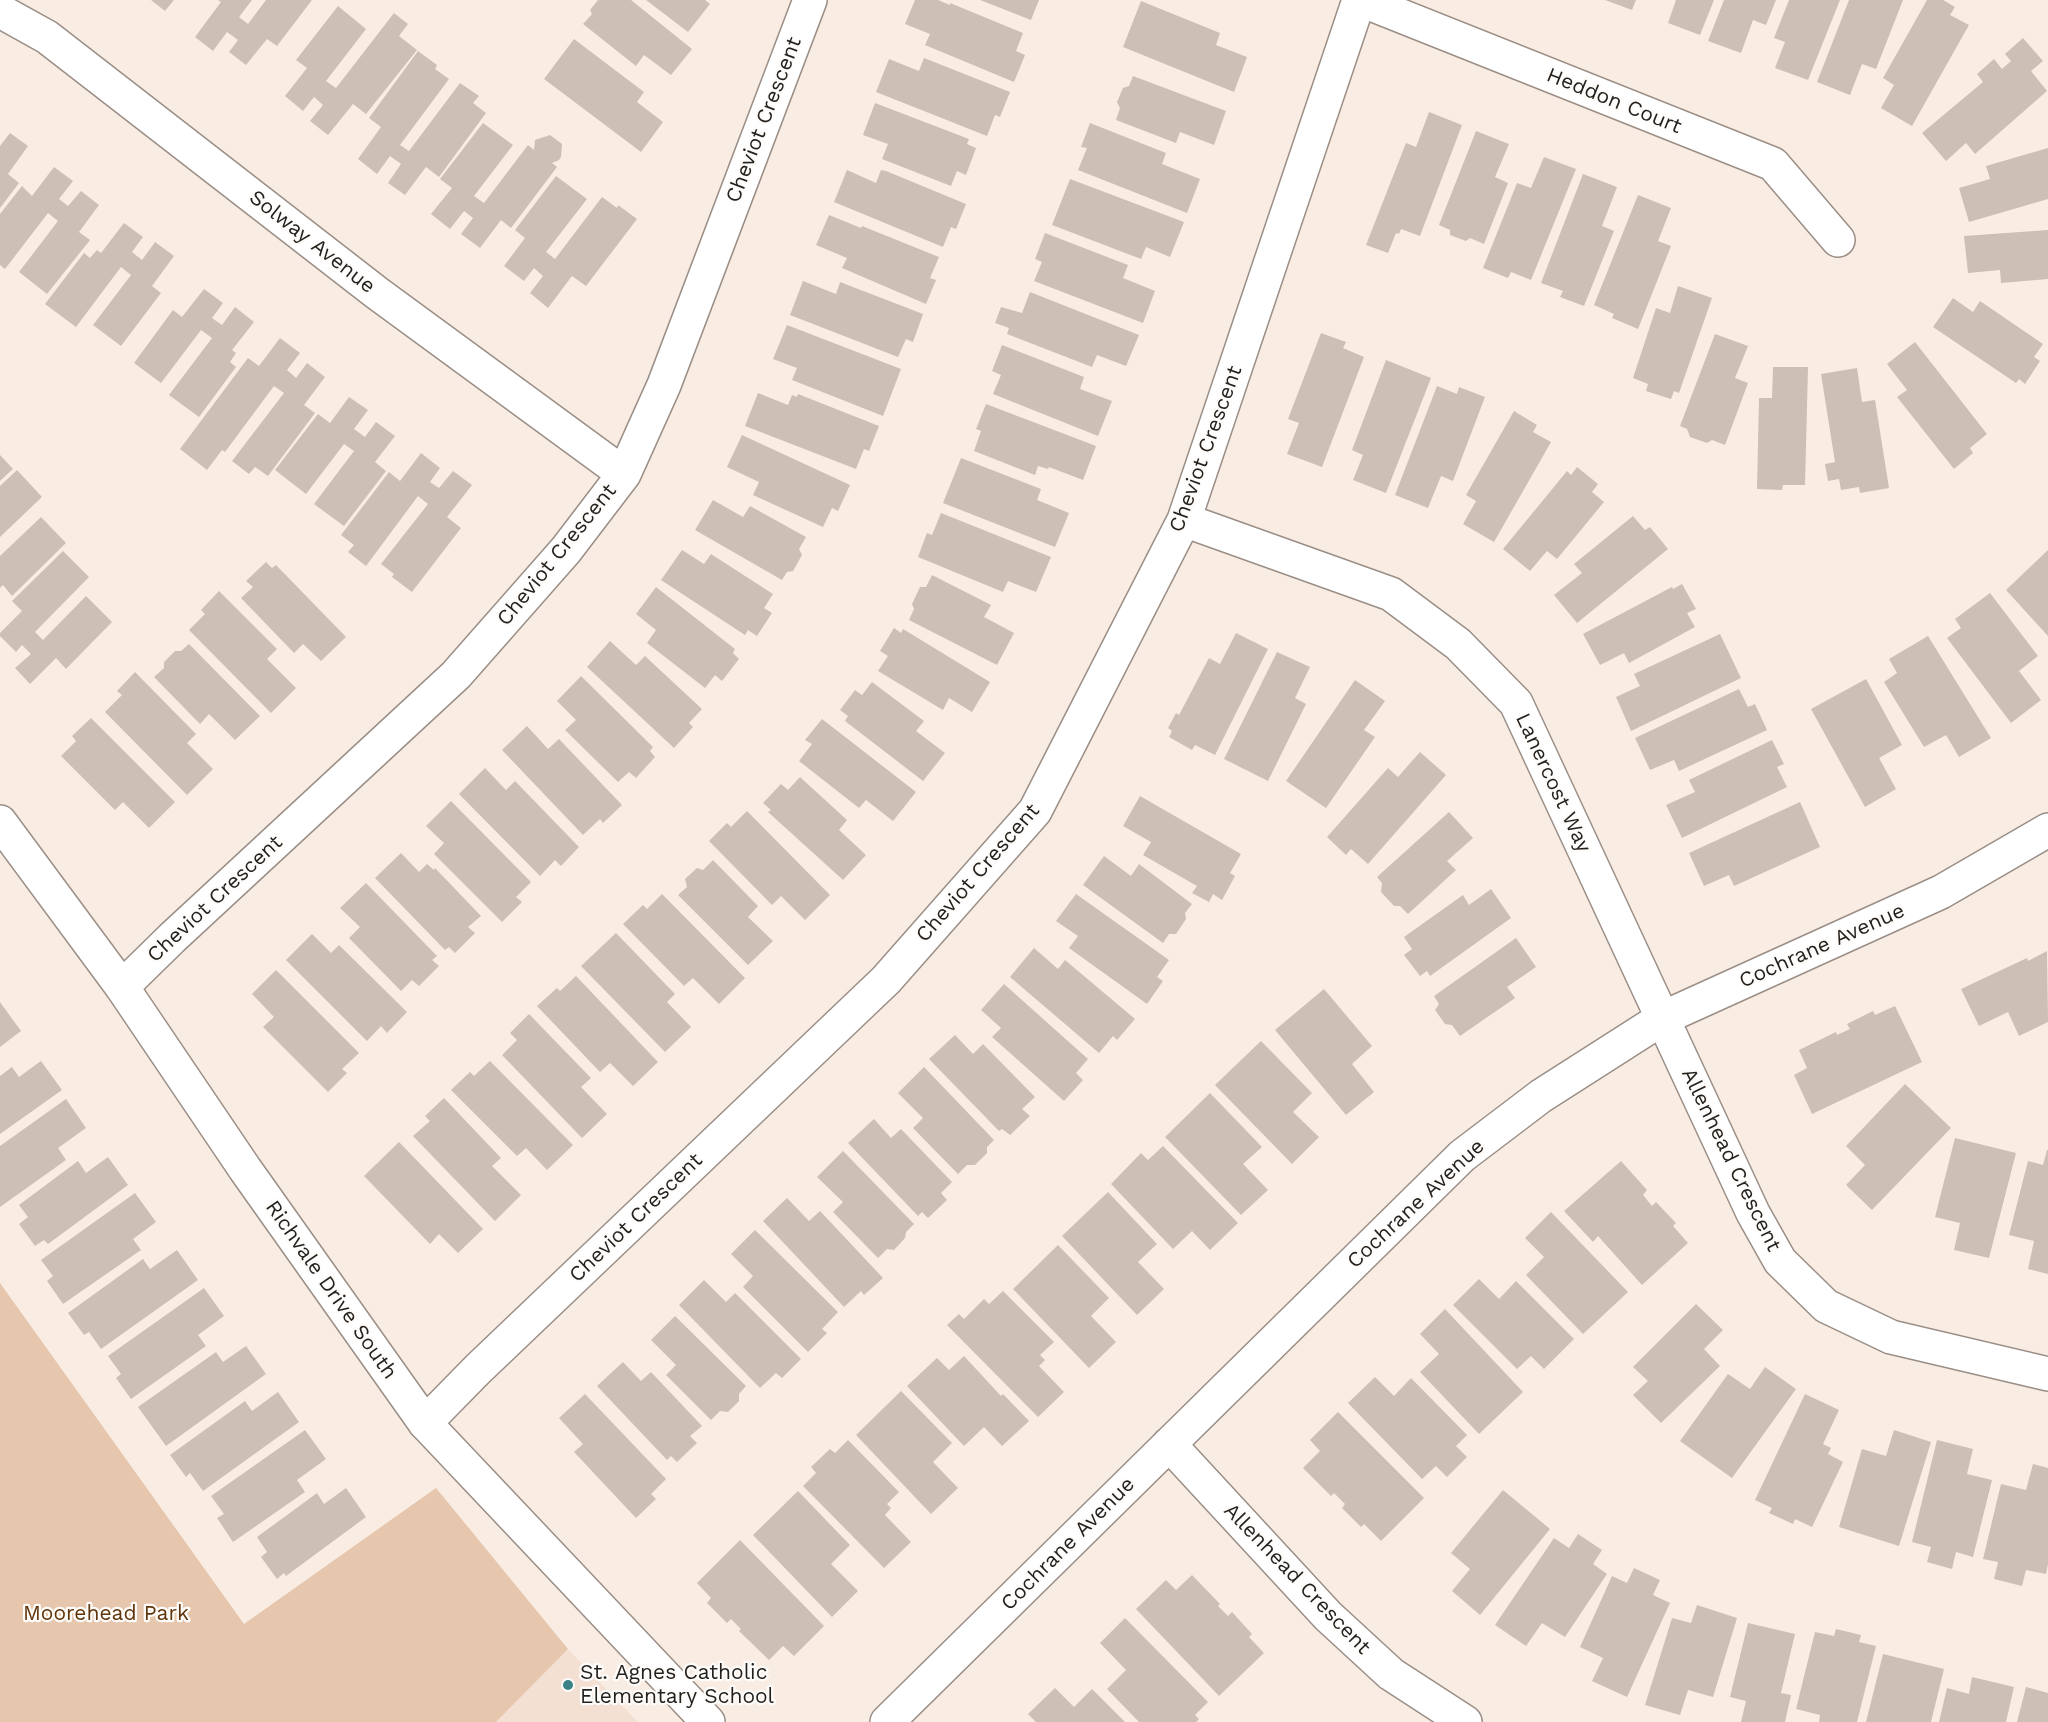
<!DOCTYPE html>
<html>
<head>
<meta charset="utf-8">
<style>
  body { margin:0 }
  canvas { display:block; background:#f9ede3 }
</style>
</head>
<body>
<canvas width="2048" height="1722"></canvas>
<script>
const ctx = document.querySelector('canvas').getContext('2d');
ctx.lineJoin = 'round';
function fill(path, color) { ctx.fillStyle = color; ctx.fill(path, 'evenodd'); }
const poly = rows => new Path2D(rows.map(r => 'M' + r).join(''));
function strokePath(path, color, width, dash) { ctx.strokeStyle = color; ctx.lineWidth = width; ctx.lineCap = dash ? 'butt' : 'round'; ctx.setLineDash(dash || []); ctx.stroke(path); }
function write(font, color, halo, rows, align = 'center') {
  ctx.font = font + ' "Work Sans",sans-serif'; ctx.lineWidth = 4.5; ctx.setLineDash([]); ctx.textBaseline = 'middle'; ctx.strokeStyle = halo; ctx.fillStyle = color; for (const [text, x, y, turn = 0] of rows) {
    ctx.save(); ctx.translate(x, y); ctx.rotate((+turn || 0) * Math.PI / 180); ctx.textAlign = isNaN(turn) ? turn : align; if (halo) ctx.strokeText(text, 0, 0); ctx.fillText(text, 0, 0); ctx.restore();
  }
}
fill(poly([
  [568,1649,638,1722,496,1722]
]), '#f3e0d2');
fill(poly([
  [0,1283,244,1624,436,1488,568,1649,496,1722,0,1722]
]), '#e6c6ad');
fill(poly([
  [151,0,174,0,165,11],
  [218,0,252,0,239,17,248,24,266,0,312,0,277,46,267,39,246,65,229,52,238,40,227,32,213,51,195,37,221,2],
  [598,0,631,0,692,49,671,75,644,55,636,66,583,24,592,14,590,10],
  [646,0,705,0,710,4,688,32],
  [915,0,938,0,950,5,950,3,1023,33,1016,51,1025,55,1014,82,925,45,930,34,905,24],
  [980,0,1039,0,1031,20],
  [1605,0,1636,0,1632,10],
  [1676,0,1714,0,1700,35,1668,23],
  [1724,0,1776,0,1766,25,1753,20,1741,53,1708,41],
  [1789,0,1840,0,1808,80,1775,68,1785,42,1774,38],
  [1849,0,1903,0,1876,69,1862,64,1850,95,1817,82],
  [1927,0,1943,0,1955,7,1950,15,1969,25,1912,126,1881,108,1894,85,1883,78],
  [1141,1,1220,33,1216,45,1247,57,1234,92,1123,47],
  [338,6,366,29,326,81,336,88,394,13,408,24,399,36,417,50,366,114,353,104,328,135,310,121,323,105,314,97,303,111,285,96,307,68,296,60],
  [2023,38,2043,61,2031,71,2047,91,1975,154,1966,143,1946,161,1922,133,1983,82,1977,74,1994,59,2002,69,2011,61,2005,54],
  [574,39,644,92,637,102,663,122,641,152,544,79],
  [418,51,437,65,435,69,449,79,400,145,409,151,460,83,479,96,473,103,486,113,439,177,426,167,405,195,388,183,401,164,390,156,377,174,358,159,381,127,369,118],
  [924,58,1010,92,1000,117,995,115,987,136,876,92,889,59,919,71],
  [1133,76,1226,111,1214,145,1180,132,1176,143,1116,120,1120,108,1117,102,1123,88,1129,86],
  [875,103,969,139,967,144,976,148,966,175,957,171,951,186,882,159,888,144,863,135],
  [1429,112,1462,125,1420,236,1401,229,1399,234,1396,233,1388,253,1366,245,1406,143,1416,147],
  [483,123,513,145,474,196,484,203,528,145,534,150,535,140,550,135,562,144,561,157,559,160,552,163,557,167,511,228,501,220,480,248,461,234,473,218,464,211,450,229,431,214,452,188,440,179],
  [1090,123,1166,153,1162,164,1200,179,1187,213,1078,170,1087,148,1081,147],
  [1476,131,1509,144,1495,177,1508,183,1484,244,1470,238,1466,241,1450,235,1450,230,1439,225],
  [10,133,28,146,8,174,19,183,0,208,0,146],
  [2048,148,2048,199,1969,222,1959,188,1990,179,1986,166],
  [1544,157,1576,169,1531,280,1511,272,1508,278,1483,268,1517,183,1531,188],
  [54,167,73,181,59,199,68,206,81,191,99,205,79,232,90,240,47,294,19,272,58,221,48,213,5,269,0,265,0,214,22,186,32,196],
  [847,170,876,183,881,170,886,171,966,204,956,229,951,227,943,247,834,202],
  [1583,174,1617,187,1602,226,1614,231,1584,306,1560,297,1563,291,1541,283],
  [556,176,587,199,546,252,555,259,602,197,617,208,618,205,637,219,586,286,572,276,548,308,530,293,543,276,534,268,524,281,504,266,525,238,515,230],
  [1070,179,1184,222,1170,257,1146,247,1141,259,1052,225],
  [1638,195,1671,208,1658,241,1671,246,1638,329,1612,318,1614,314,1594,305],
  [829,215,861,228,862,226,939,257,930,278,936,280,926,304,842,268,847,258,816,245],
  [124,223,143,237,132,252,142,260,155,242,174,256,152,286,161,293,121,346,93,325,131,275,121,267,76,327,45,304,84,253,90,258,97,250,101,253],
  [2048,230,2048,279,2001,283,2000,270,1968,273,1964,236],
  [1045,233,1128,265,1123,278,1155,291,1143,323,1034,281,1042,262,1035,259],
  [803,281,836,294,840,282,923,314,913,342,906,339,898,357,790,315],
  [1678,286,1712,298,1679,393,1674,391,1671,399,1646,391,1648,384,1633,378,1656,308,1670,313],
  [204,289,223,303,212,318,222,325,235,307,254,322,232,350,236,353,230,362,236,367,199,417,169,395,212,338,201,330,161,383,134,363,173,310,182,317],
  [1030,292,1139,335,1126,366,1097,355,1092,367,1007,334,1009,328,995,323,1001,307,1022,313],
  [1953,298,1973,312,1980,301,2043,344,2034,357,2040,361,2025,384,2019,379,2016,383,1933,327],
  [787,325,901,369,883,416,792,380,797,368,773,359],
  [1321,333,1346,342,1343,348,1364,357,1322,467,1287,454,1299,423,1288,419],
  [1715,334,1748,346,1735,378,1748,383,1725,445,1712,440,1707,443,1690,437,1687,429,1680,426],
  [280,338,300,353,287,370,296,378,307,363,325,377,304,405,315,413,268,476,255,467,249,474,232,461,284,393,274,386,225,452,222,450,207,470,180,449,248,358,259,366],
  [1915,342,1987,434,1970,448,1973,453,1954,469,1897,397,1907,390,1887,364],
  [1002,345,1084,377,1080,389,1112,401,1098,436,993,394,1001,375,992,371],
  [1386,360,1431,378,1386,493,1353,480,1363,455,1352,450],
  [1773,367,1808,367,1805,485,1783,485,1782,490,1757,489,1759,398,1772,398],
  [1857,368,1862,402,1875,400,1889,488,1860,493,1859,487,1841,490,1839,479,1828,481,1825,464,1835,462,1821,374],
  [1437,386,1457,394,1459,387,1485,397,1453,481,1441,476,1428,508,1395,495],
  [758,393,788,405,792,395,797,397,798,394,879,426,869,451,864,449,856,469,745,426],
  [349,397,368,410,354,429,365,437,376,422,395,436,375,462,386,471,344,526,314,504,354,451,344,444,306,494,275,470,318,414,330,423],
  [986,404,1096,446,1083,480,1049,467,1048,469,1038,466,1035,475,974,451,981,431,976,429],
  [1514,411,1537,425,1533,432,1551,442,1494,542,1463,524,1476,501,1466,495],
  [742,435,850,485,838,511,832,508,823,527,753,495,759,482,727,467],
  [421,453,440,468,430,482,439,488,453,471,472,485,447,517,461,528,412,592,392,577,394,574,381,564,428,504,418,496,366,566,348,552,354,545,341,535,389,472,400,481],
  [0,455,13,469,0,481],
  [961,458,1041,489,1037,500,1069,513,1055,547,943,503],
  [1577,467,1598,484,1592,492,1604,502,1557,559,1547,551,1530,571,1503,549,1567,471,1571,475],
  [17,470,42,497,0,537,0,486],
  [713,500,743,517,750,506,806,537,799,549,802,555,793,571,787,572,782,580,695,530],
  [941,513,1051,557,1036,592,1008,581,1003,592,918,557,927,533,932,535],
  [1633,516,1645,530,1650,527,1668,549,1577,623,1554,595,1582,573,1574,564],
  [41,517,66,543,12,596,3,585,0,588,0,556],
  [682,550,704,564,711,554,773,594,764,608,772,613,757,636,748,630,745,635,661,580],
  [2048,550,2048,636,2006,590],
  [63,551,89,577,35,632,43,640,86,596,112,622,66,669,56,658,30,684,15,668,31,654,22,645,16,652,0,636,0,633,22,611,12,601],
  [266,562,272,568,276,565,346,637,321,661,303,644,294,653,241,598,253,587,246,581],
  [932,575,991,605,984,617,1014,633,997,665,909,620,914,609,912,604,920,587,926,587],
  [1682,584,1696,609,1687,613,1695,627,1629,663,1624,653,1600,665,1583,634,1672,587,1673,589],
  [656,587,735,649,733,653,739,659,722,681,715,675,705,688,647,643,656,630,636,614],
  [219,591,277,649,267,659,296,688,271,713,189,630,205,614,201,610],
  [1990,593,2038,656,2019,671,2041,700,2011,723,1947,638,1961,628,1955,619],
  [894,628,901,633,903,629,990,682,972,712,949,698,943,710,878,671,888,656,880,651],
  [1236,633,1268,649,1215,755,1195,745,1192,750,1169,737,1172,731,1168,728,1176,713,1179,715,1209,658,1220,664],
  [1720,634,1741,678,1631,731,1616,697,1640,686,1634,674],
  [1928,636,1991,738,1959,757,1946,735,1924,747,1884,682,1897,673,1889,659],
  [610,641,636,665,645,656,702,709,689,723,693,727,674,748,587,667],
  [189,644,260,716,235,740,209,714,200,724,154,677,164,668,164,662,175,651,181,651],
  [1277,652,1310,667,1295,698,1306,704,1268,781,1224,759],
  [135,672,196,734,187,743,213,769,187,795,105,712,122,695,117,691],
  [581,676,653,747,650,751,655,757,636,778,629,772,618,782,565,730,576,720,557,701],
  [1866,679,1902,745,1879,758,1896,789,1865,807,1811,709],
  [1355,680,1385,701,1364,730,1375,737,1326,808,1286,781],
  [872,682,924,721,916,731,945,753,923,781,845,721,848,716,840,710,855,690,862,695],
  [1739,689,1748,707,1755,704,1767,730,1679,771,1674,760,1650,770,1635,738],
  [91,718,175,802,149,828,123,802,115,810,61,756,76,741,72,736],
  [822,719,916,792,893,821,866,800,859,808,799,761,812,744,805,740],
  [527,726,548,749,559,739,622,805,603,823,600,819,583,835,502,750],
  [1772,740,1784,764,1777,767,1787,787,1682,838,1666,805,1695,792,1689,780],
  [1420,752,1446,775,1368,864,1351,849,1346,855,1327,837,1388,768,1398,777],
  [485,768,506,790,515,781,579,847,561,866,555,860,540,876,459,794],
  [800,777,847,820,839,830,866,855,843,880,768,812,771,810,763,803,781,784,788,790],
  [1140,796,1241,854,1230,873,1235,876,1222,900,1213,894,1209,902,1192,893,1197,886,1143,855,1151,842,1123,826],
  [451,801,531,882,516,897,522,902,502,922,434,854,444,843,426,826],
  [1800,802,1820,847,1734,886,1729,875,1704,886,1689,853],
  [747,811,830,895,805,920,781,896,772,905,709,841,727,823,731,827],
  [1449,812,1473,838,1447,861,1456,870,1408,914,1400,906,1394,906,1381,892,1382,883,1377,877],
  [401,853,419,872,427,864,434,870,435,868,481,916,468,927,475,933,455,953,449,947,445,950,375,878],
  [1104,856,1131,876,1139,864,1192,904,1185,913,1186,919,1176,934,1169,934,1163,943,1083,885],
  [713,860,758,906,748,917,773,941,748,965,678,895,687,887,685,879,697,868,703,870],
  [366,883,437,956,432,960,439,966,419,986,412,980,401,991,349,938,360,927,340,908],
  [1491,889,1511,918,1430,976,1427,971,1420,976,1404,955,1412,949,1404,937,1463,895,1469,905],
  [662,894,745,978,719,1004,693,978,684,986,623,924,643,905,647,909],
  [1076,894,1169,960,1157,977,1163,981,1147,1004,1069,948,1078,936,1056,921],
  [616,933,675,994,667,1002,691,1027,665,1052,581,966],
  [312,934,331,953,339,945,407,1012,387,1033,381,1026,367,1041,286,960],
  [1516,938,1536,967,1507,987,1515,998,1460,1036,1452,1025,1445,1024,1435,1010,1439,1004,1434,996],
  [1034,948,1058,969,1065,960,1135,1019,1117,1040,1113,1036,1099,1053,1010,977],
  [2047,951,2048,1022,2019,1036,2008,1012,1979,1026,1961,989,2027,958,2028,961],
  [276,970,359,1053,342,1069,347,1073,328,1092,263,1027,274,1017,252,994],
  [576,976,658,1062,633,1086,610,1063,600,1072,537,1006,557,988,560,991],
  [1004,984,1088,1059,1076,1073,1083,1080,1064,1101,992,1037,1001,1028,981,1010],
  [1324,989,1372,1046,1352,1064,1374,1092,1346,1115,1275,1030],
  [0,1002,21,1031,0,1047],
  [1895,1006,1922,1062,1812,1114,1794,1075,1807,1068,1799,1050,1836,1032,1837,1035,1850,1029,1847,1024,1873,1011,1875,1015],
  [529,1014,591,1078,581,1087,607,1114,582,1138,502,1055,517,1040,510,1033],
  [955,1035,973,1054,983,1044,1035,1097,1022,1109,1030,1116,1010,1135,1002,1129,999,1131,929,1059],
  [1261,1041,1312,1093,1293,1112,1319,1137,1292,1164,1215,1085],
  [41,1061,62,1090,0,1134,0,1076,12,1067,19,1077],
  [490,1061,573,1145,547,1170,526,1148,517,1156,451,1090,470,1072,474,1076],
  [924,1067,994,1140,987,1147,987,1153,975,1165,967,1165,958,1174,913,1128,923,1118,898,1093],
  [1905,1084,1951,1128,1872,1210,1846,1185,1865,1165,1846,1146],
  [1210,1093,1262,1147,1243,1164,1268,1190,1241,1215,1165,1137],
  [444,1098,501,1158,492,1166,521,1195,495,1221,413,1136,430,1121,425,1116],
  [66,1099,86,1128,58,1148,66,1160,0,1207,0,1146],
  [874,1119,891,1138,901,1129,952,1182,941,1193,947,1200,928,1218,922,1212,918,1216,848,1143],
  [1955,1138,2016,1153,1989,1258,1954,1250,1960,1223,1935,1217],
  [399,1142,483,1229,458,1253,439,1234,430,1244,364,1176],
  [1163,1146,1238,1223,1210,1250,1192,1231,1173,1249,1111,1184,1141,1153,1148,1160],
  [2047,1150,2048,1150,2048,1274,2028,1269,2034,1241,2009,1235,2028,1161,2043,1165],
  [843,1151,914,1224,906,1232,905,1238,894,1250,887,1249,878,1258,833,1212,843,1202,817,1177],
  [108,1157,128,1185,48,1244,44,1240,35,1246,19,1224,28,1217,19,1205,78,1161,86,1173],
  [1621,1161,1647,1190,1643,1195,1652,1206,1656,1202,1676,1223,1673,1226,1688,1243,1642,1285,1598,1236,1593,1242,1564,1211],
  [1108,1192,1157,1244,1138,1262,1164,1289,1137,1315,1062,1236],
  [135,1193,156,1222,133,1239,141,1250,63,1304,47,1281,53,1276,41,1260],
  [787,1198,809,1221,820,1211,883,1278,864,1295,861,1291,844,1307,763,1221],
  [1551,1212,1628,1292,1583,1334,1526,1275,1544,1257,1525,1238],
  [755,1230,838,1312,822,1329,827,1333,808,1352,743,1287,753,1276,731,1254],
  [1058,1245,1109,1298,1091,1316,1116,1342,1089,1368,1013,1289],
  [177,1250,198,1280,101,1349,89,1332,84,1335,68,1313,143,1259,150,1269],
  [1479,1279,1499,1299,1516,1281,1574,1339,1544,1369,1531,1356,1517,1369,1453,1305],
  [704,1280,726,1302,735,1293,801,1359,782,1378,776,1373,760,1388,679,1305],
  [204,1288,224,1316,198,1335,206,1346,131,1399,116,1378,121,1374,108,1356],
  [1003,1291,1054,1342,1040,1355,1045,1360,1039,1366,1064,1392,1038,1417,947,1325,959,1314,964,1319,984,1299,989,1304],
  [1696,1304,1723,1330,1704,1349,1720,1366,1661,1423,1633,1395,1648,1381,1633,1367],
  [1445,1309,1523,1392,1479,1434,1420,1372,1439,1354,1420,1334],
  [675,1316,746,1386,739,1394,739,1401,728,1412,720,1411,711,1420,666,1375,676,1365,651,1340],
  [246,1346,266,1374,166,1446,138,1407,216,1352,223,1362],
  [964,1356,1001,1396,1003,1394,1029,1421,1002,1446,984,1427,964,1446,907,1386,937,1358,949,1370],
  [623,1362,641,1381,651,1372,702,1426,690,1436,697,1443,677,1462,671,1456,667,1460,597,1386],
  [1765,1367,1796,1389,1732,1478,1680,1441,1728,1374,1750,1389],
  [1375,1377,1394,1396,1411,1378,1467,1435,1456,1446,1467,1457,1447,1477,1436,1466,1422,1479,1348,1403],
  [901,1391,952,1443,933,1462,958,1488,931,1514,856,1435],
  [278,1392,299,1422,203,1491,190,1473,186,1477,170,1455,245,1401,252,1411],
  [585,1394,666,1479,651,1494,656,1499,636,1518,574,1452,583,1444,559,1418],
  [1805,1394,1839,1410,1823,1444,1831,1448,1828,1454,1843,1462,1812,1527,1795,1519,1793,1524,1769,1513,1772,1508,1755,1500],
  [1338,1412,1424,1498,1381,1541,1364,1524,1361,1527,1342,1508,1345,1504,1334,1493,1331,1496,1303,1468,1320,1451,1310,1440],
  [305,1430,326,1459,297,1480,305,1492,233,1542,217,1518,224,1514,211,1496],
  [1894,1430,1931,1442,1899,1546,1839,1527,1862,1449,1886,1456],
  [848,1440,899,1492,887,1504,891,1508,885,1515,911,1542,884,1568,803,1486,816,1473,811,1467,830,1449,835,1453],
  [1937,1440,1973,1449,1967,1474,1992,1480,1973,1557,1956,1552,1952,1569,1927,1562,1931,1547,1912,1542],
  [2033,1464,2048,1468,2048,1564,2046,1574,2026,1570,2022,1586,1994,1579,1998,1562,1983,1559,2001,1484,2026,1490],
  [346,1488,366,1517,286,1576,284,1573,277,1579,261,1557,267,1552,257,1537,317,1493,324,1504],
  [1503,1490,1550,1529,1480,1615,1452,1591,1470,1569,1451,1553],
  [798,1491,850,1545,831,1564,858,1591,832,1617,753,1535],
  [1578,1534,1602,1550,1593,1564,1607,1574,1565,1637,1542,1623,1526,1646,1495,1625,1554,1538,1569,1548],
  [740,1540,824,1626,794,1656,783,1646,769,1660,739,1631,741,1629,731,1619,727,1623,707,1603,711,1598,697,1583],
  [1634,1568,1660,1580,1653,1595,1670,1603,1627,1697,1592,1681,1603,1658,1580,1647,1612,1576,1627,1583],
  [1192,1575,1220,1604,1218,1606,1228,1616,1232,1612,1252,1634,1249,1637,1264,1653,1219,1696,1136,1609,1166,1580,1176,1590],
  [1697,1605,1737,1618,1713,1697,1688,1690,1680,1715,1645,1705,1672,1618,1691,1623],
  [1125,1618,1208,1702,1195,1715,1199,1719,1196,1722,1139,1722,1107,1689,1126,1670,1100,1643],
  [1748,1623,1795,1634,1781,1693,1791,1695,1785,1722,1741,1722,1746,1701,1730,1697],
  [1836,1629,1861,1635,1859,1642,1876,1646,1857,1722,1819,1722,1820,1715,1796,1709,1815,1632,1834,1636],
  [1883,1654,1944,1669,1931,1722,1866,1722],
  [1972,1677,2014,1687,2006,1722,1939,1722,1947,1688,1969,1694],
  [2026,1687,2048,1693,2048,1722,2017,1722],
  [1055,1688,1074,1707,1092,1689,1125,1722,1036,1722,1028,1714]
]), '#cbbfb6');
const minor = poly([
  [1361,0,1773,164,1838,240],
  [0,11,47,37,377,293,624,474],
  [1184,520,1391,594,1458,644,1516,703,1753,1213,1780,1261,1826,1306,1891,1337,2048,1374],
  [122,987,172,938,456,675,566,550,624,474,664,385,810,0],
  [425,1423,478,1369,886,980,1035,811,1184,520,1359,0],
  [1169,1444,1328,1616,1391,1674,1465,1722],
  [887,1722,1462,1156,1541,1096,1663,1018,1941,892,2048,830]
]);
const tertiary = poly([
  [0,822,122,987,245,1169,425,1423,708,1722]
]);
strokePath(minor, '#9a8e86', 36);
strokePath(tertiary, '#9a8e86', 36);
strokePath(minor, '#fff', 33);
strokePath(tertiary, '#fff', 33);
for (const [x, y, r, color] of [
  [568,1685,6,"#3a8287"]
]) { const dot = new Path2D(); dot.arc(x, y, r, 0, 2 * Math.PI); ctx.fillStyle = color; ctx.fill(dot); strokePath(dot, '#fefcfa', 2); }
write('21px', '#231f1b', '#fefcfa', [
  ["Heddon Court",1614,101,22],
  ["Cheviot Crescent",764,120,-69],
  ["Solway Avenue",312,242,38],
  ["Cheviot Crescent",1206,449,-70],
  ["Cheviot Crescent",557,555,-51],
  ["Lanercost Way",1553,783,65],
  ["Cheviot Crescent",978,873,-49],
  ["Cheviot Crescent",215,899,-43],
  ["Cochrane Avenue",1822,946,-24],
  ["Allenhead Crescent",1731,1160,64],
  ["Cochrane Avenue",1416,1204,-43],
  ["Cheviot Crescent",636,1218,-44],
  ["Richvale Drive South",331,1290,55],
  ["Cochrane Avenue",1068,1544,-45],
  ["Allenhead Crescent",1297,1579,46]
]);
write('21px', '#5f340a', '#fefcfa', [
  ["Moorehead Park",106,1614]
]);
write('21px', '#231f1b', '#fefcfa', [
  ["St. Agnes Catholic",580,1673],
  ["Elementary School",580,1697]
], 'left');
</script>
</body>
</html>
